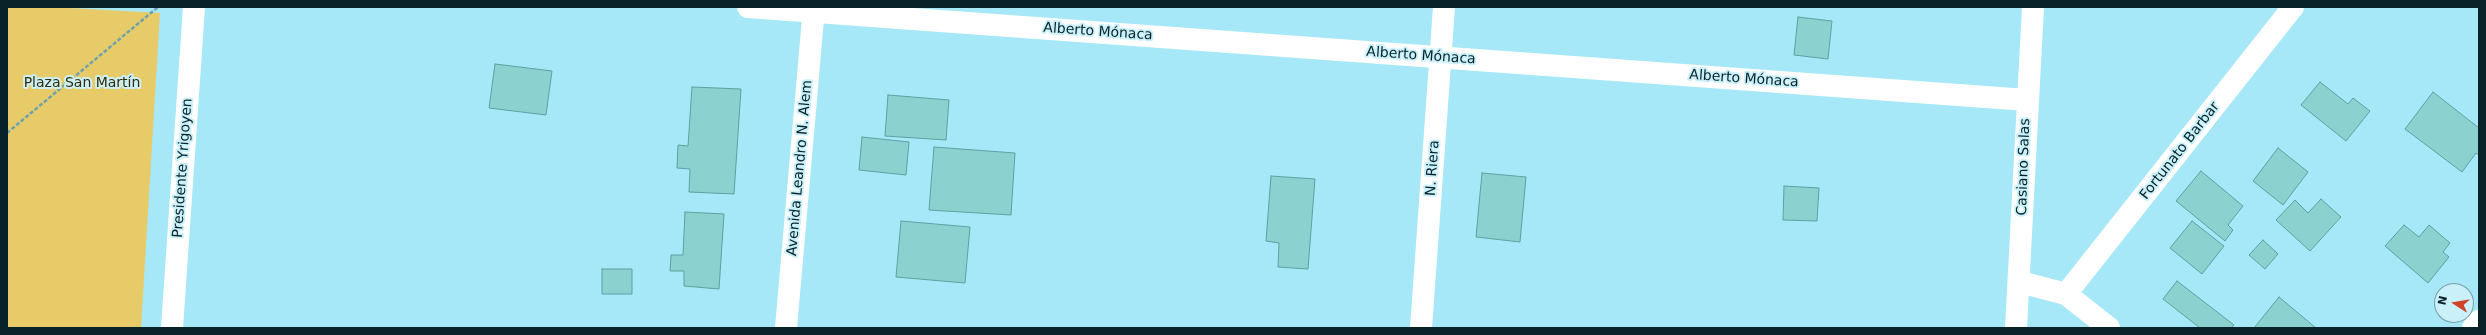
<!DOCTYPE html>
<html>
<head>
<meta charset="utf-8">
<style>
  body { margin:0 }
  #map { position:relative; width:2486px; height:335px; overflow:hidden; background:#a6e8f8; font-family:"DejaVu Sans",sans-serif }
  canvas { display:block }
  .frame { position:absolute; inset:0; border:8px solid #072329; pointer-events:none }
  .north { position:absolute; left:2434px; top:283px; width:40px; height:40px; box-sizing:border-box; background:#caf0fa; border:1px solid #7c9ea6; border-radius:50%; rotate:282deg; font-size:11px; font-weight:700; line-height:16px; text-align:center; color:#072329 }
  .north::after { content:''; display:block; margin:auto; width:14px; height:18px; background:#d04527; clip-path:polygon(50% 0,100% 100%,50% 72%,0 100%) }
</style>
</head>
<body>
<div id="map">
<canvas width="2486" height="335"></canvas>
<div class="frame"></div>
<div class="north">N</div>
</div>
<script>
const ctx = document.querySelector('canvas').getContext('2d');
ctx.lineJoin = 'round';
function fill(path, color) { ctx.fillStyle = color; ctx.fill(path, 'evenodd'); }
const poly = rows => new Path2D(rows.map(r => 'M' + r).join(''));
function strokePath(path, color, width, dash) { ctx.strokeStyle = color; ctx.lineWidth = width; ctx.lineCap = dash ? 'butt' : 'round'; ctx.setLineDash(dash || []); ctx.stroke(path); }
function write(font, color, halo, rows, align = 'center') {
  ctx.font = font + ' "DejaVu Sans",sans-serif'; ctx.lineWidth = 4; ctx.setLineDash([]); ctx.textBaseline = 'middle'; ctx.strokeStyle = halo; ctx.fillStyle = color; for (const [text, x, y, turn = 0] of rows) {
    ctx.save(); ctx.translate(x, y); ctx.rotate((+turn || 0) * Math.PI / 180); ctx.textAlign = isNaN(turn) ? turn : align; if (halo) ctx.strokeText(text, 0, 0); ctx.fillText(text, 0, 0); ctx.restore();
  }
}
fill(poly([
  [7,7,53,7,160,13,141,328,7,328]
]), '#e7cb68');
const building = poly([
  [1798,17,1832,21,1828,59,1794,55,1798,17],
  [495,64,552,71,546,115,489,108,495,64],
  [2320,82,2348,104,2353,98,2370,111,2346,141,2301,105,2320,82],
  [692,87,741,89,734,194,689,192,690,169,677,168,678,145,688,146,692,87],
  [2433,92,2479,128,2479,155,2476,153,2462,172,2405,129,2433,92],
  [888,95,949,100,946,140,885,136,888,95],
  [862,137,909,142,906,175,859,170,862,137],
  [934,147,1015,153,1011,215,929,210,934,147],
  [2278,148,2308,172,2283,205,2253,181,2278,148],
  [2201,171,2243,206,2228,225,2233,230,2225,241,2176,201,2201,171],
  [1482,173,1526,177,1520,242,1476,237,1482,173],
  [1271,176,1315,179,1308,269,1278,267,1279,243,1266,241,1271,176],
  [1784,186,1819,188,1817,221,1783,220,1784,186],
  [2321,199,2341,217,2310,251,2276,220,2295,200,2308,213,2321,199],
  [685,212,724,214,719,289,684,286,684,271,670,271,671,255,683,255,685,212],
  [901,221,970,227,965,283,896,277,901,221],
  [2192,221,2224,246,2202,274,2170,248,2192,221],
  [2404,225,2419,237,2429,225,2450,243,2443,252,2449,257,2428,283,2385,246,2404,225],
  [2263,240,2278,254,2265,269,2249,255,2263,240],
  [602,269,632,269,632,294,602,294,602,269],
  [2177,281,2234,325,2231,328,2200,328,2163,299,2177,281],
  [2279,297,2316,328,2254,328,2279,297]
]);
fill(building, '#8bd1cf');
strokePath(building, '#5ca1a0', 1);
strokePath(poly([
  [7,133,158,7]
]), '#6da2ae', 2.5, [4, 2]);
strokePath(poly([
  [748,7,2027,100],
  [2020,282,2066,294,2109,328],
  [2066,294,2293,7],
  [172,328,194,7],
  [1421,328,1444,7],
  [2016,328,2033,7],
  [2473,328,2479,321]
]), '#fff', 22);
strokePath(poly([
  [786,328,814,7]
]), '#fff', 22);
write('14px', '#072329', '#caf0fa', [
  ["Alberto Mónaca",1098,32,4],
  ["Alberto Mónaca",1421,56,4],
  ["Alberto Mónaca",1744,79,4],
  ["Fortunato Barbar",2180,151,-52],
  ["Casiano Salas",2024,167,-88],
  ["Presidente Yrigoyen",183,168,-86],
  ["Avenida Leandro N. Alem",800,168,-85],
  ["N. Riera",1433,168,-86]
]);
write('14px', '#362b00', '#caf0fa', [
  ["Plaza San Martín",82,83]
]);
</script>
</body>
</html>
